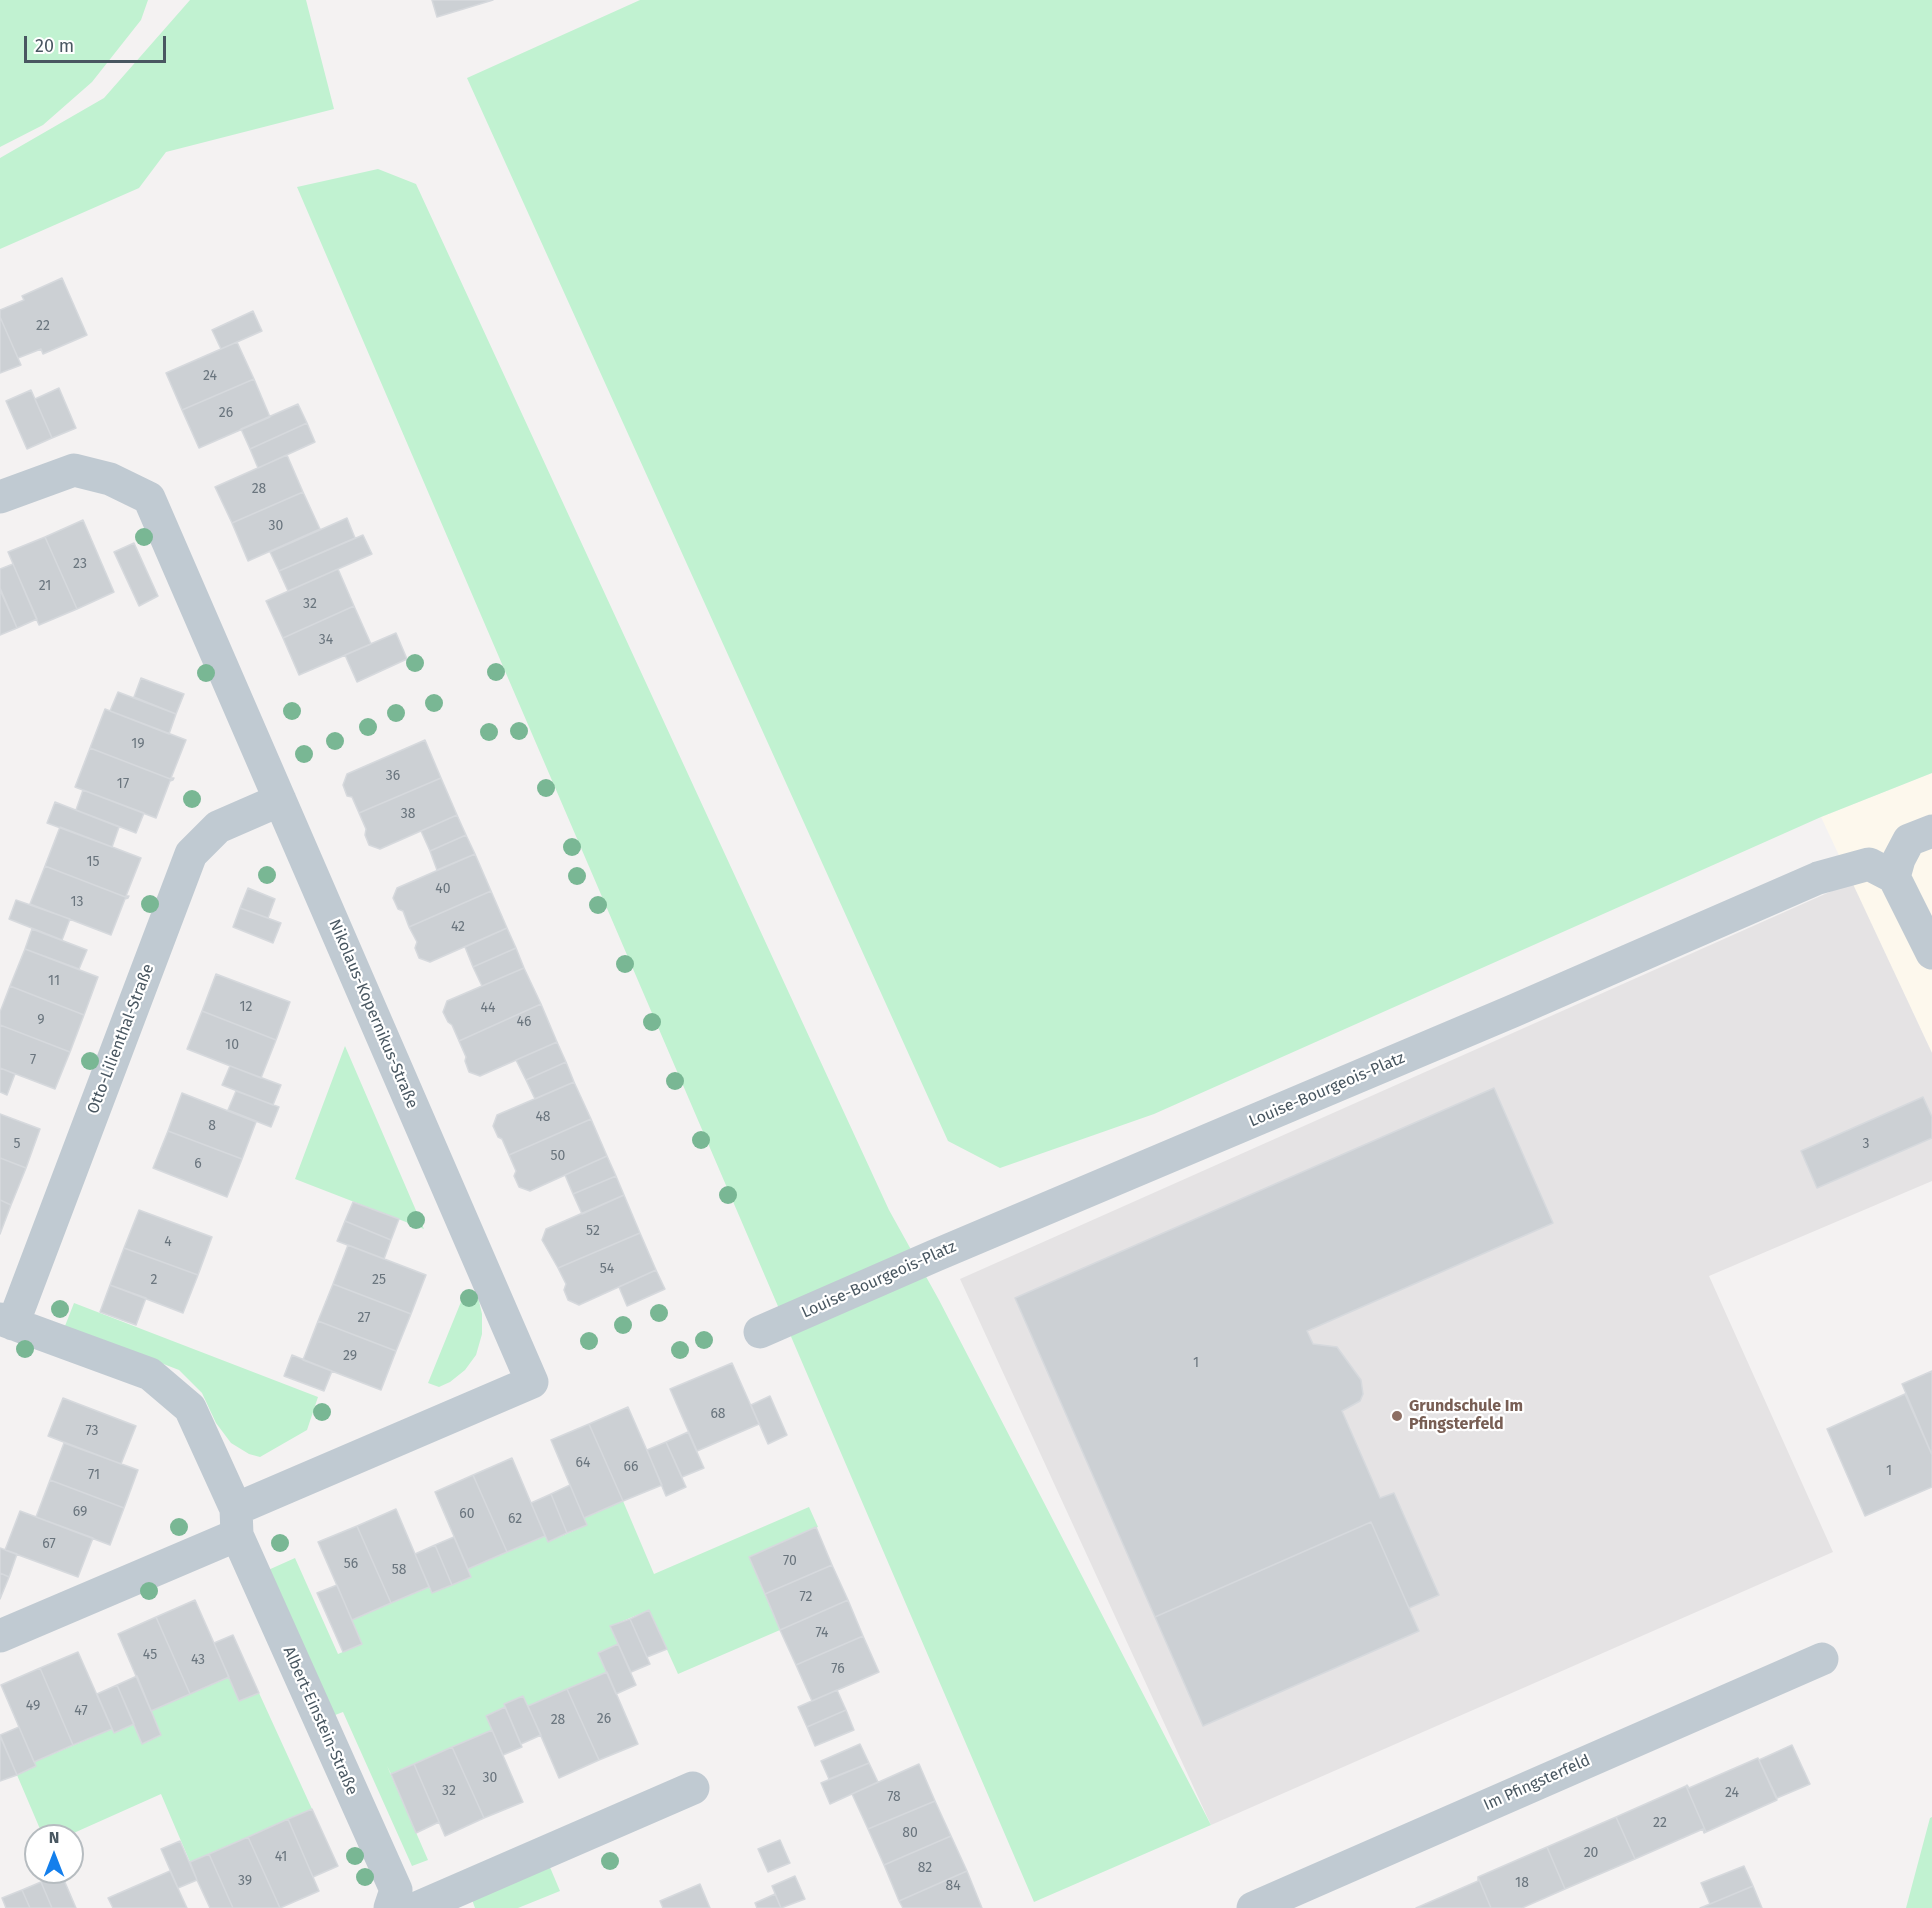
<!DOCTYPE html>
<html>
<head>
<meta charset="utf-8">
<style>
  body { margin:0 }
  #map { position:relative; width:1932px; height:1908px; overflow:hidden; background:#f4f2f2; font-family:"Fira Sans",sans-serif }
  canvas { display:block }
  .north { position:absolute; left:24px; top:1824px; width:60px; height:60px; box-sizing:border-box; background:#fff; border:2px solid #b6bcc0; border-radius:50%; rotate:0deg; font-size:16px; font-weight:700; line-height:24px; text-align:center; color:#495761 }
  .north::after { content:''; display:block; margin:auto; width:21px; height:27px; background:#147fec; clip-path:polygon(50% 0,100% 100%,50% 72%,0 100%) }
  .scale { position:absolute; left:24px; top:36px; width:142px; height:27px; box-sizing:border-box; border:3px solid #495761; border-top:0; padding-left:8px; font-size:18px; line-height:21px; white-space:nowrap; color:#495761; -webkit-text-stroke:4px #fff; paint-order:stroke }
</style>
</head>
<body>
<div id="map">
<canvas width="1932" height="1908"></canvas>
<div class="north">N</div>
<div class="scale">20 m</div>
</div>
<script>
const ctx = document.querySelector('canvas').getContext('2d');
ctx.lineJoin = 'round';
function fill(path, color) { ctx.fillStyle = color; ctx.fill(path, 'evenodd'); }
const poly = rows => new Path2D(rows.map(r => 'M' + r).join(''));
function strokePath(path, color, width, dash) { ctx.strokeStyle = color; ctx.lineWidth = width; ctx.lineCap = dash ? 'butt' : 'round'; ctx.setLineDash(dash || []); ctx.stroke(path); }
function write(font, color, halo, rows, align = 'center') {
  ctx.font = font + ' "Fira Sans",sans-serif'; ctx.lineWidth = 4.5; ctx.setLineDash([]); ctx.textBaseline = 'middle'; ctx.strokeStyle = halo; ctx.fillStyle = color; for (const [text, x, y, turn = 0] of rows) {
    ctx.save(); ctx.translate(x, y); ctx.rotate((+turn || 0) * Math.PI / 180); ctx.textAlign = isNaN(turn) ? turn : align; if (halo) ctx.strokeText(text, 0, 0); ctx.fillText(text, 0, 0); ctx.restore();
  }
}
fill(poly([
  [1932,773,1932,1053,1821,817]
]), '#fdf8ed');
fill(poly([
  [1852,882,1932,1053,1932,1181,1709,1276,1833,1552,1211,1825,960,1279]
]), '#e5e3e4');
fill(poly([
  [0,0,148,0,141,20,92,82,43,125,0,147],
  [190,0,306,0,334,109,166,152,139,188,0,249,0,158,104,98],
  [640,0,1932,0,1932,773,1821,817,1154,1114,1000,1168,948,1141,467,78],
  [378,169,416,184,889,1210,939,1300,1211,1825,1034,1902,297,187],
  [345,1046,424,1229,295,1179],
  [465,1292,478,1297,482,1314,482,1334,476,1355,465,1370,450,1382,439,1387,428,1383],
  [74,1303,318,1397,307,1430,260,1457,249,1454,231,1443,216,1423,202,1393,179,1370,65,1326],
  [623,1501,654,1574,809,1507,818,1527,749,1557,780,1630,678,1674,649,1610,611,1626,618,1644,599,1653,607,1672,528,1706,523,1696,504,1704,505,1707,486,1716,492,1730,391,1774,387,1766,428,1860,412,1866,343,1712,330,1717,266,1571,295,1558,338,1654,362,1644,352,1620,429,1587,432,1593,452,1585,471,1577,468,1569,545,1536,548,1542,587,1525,584,1518],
  [229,1677,259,1693,312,1809,190,1862,161,1794,67,1836,43,1836,17,1775,36,1766,34,1762,112,1729,114,1733,134,1724,142,1744,161,1735,151,1711],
  [1932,1817,1932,1908,1906,1908,1930,1818],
  [549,1865,560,1891,518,1908,475,1908,471,1897]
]), '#c1f2d1');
const building = poly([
  [432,0,493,0,437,17,432,0],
  [62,278,87,335,43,354,41,349,18,358,0,317,0,310,24,300,22,296,62,278],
  [253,311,262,331,221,349,212,330,253,311],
  [0,317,21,365,0,373,0,317],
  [237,342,254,379,182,410,166,373,237,342],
  [254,379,270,417,199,448,182,410,254,379],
  [59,388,76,428,52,438,35,399,59,388],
  [31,390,52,438,27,449,6,401,31,390],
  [298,404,307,423,250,449,241,429,298,404],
  [307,423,315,442,258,468,250,449,307,423],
  [287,455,303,492,232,523,215,487,287,455],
  [303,492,320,529,248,561,232,523,303,492],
  [347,518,355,538,279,571,270,552,347,518],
  [83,520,114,592,77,609,45,537,83,520],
  [363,535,372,554,288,591,279,571,363,535],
  [45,537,77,609,39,625,8,552,45,537],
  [134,543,158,596,139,606,114,552,134,543],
  [13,564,37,619,17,628,0,588,0,569,13,564],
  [338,569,354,606,283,638,266,601,338,569],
  [0,590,17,628,0,635,0,590],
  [354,606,371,644,299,675,283,638,354,606],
  [396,633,407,659,357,682,345,655,396,633],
  [141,678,184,694,176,714,134,697,141,678],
  [118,692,176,714,169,734,110,711,118,692],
  [105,709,186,740,171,778,174,778,173,780,90,748,105,709],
  [425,740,441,778,359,813,352,797,347,796,343,785,347,774,425,740],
  [90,748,173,780,170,781,156,818,75,787,90,748],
  [441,778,457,815,380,849,369,845,365,835,366,829,359,813,441,778],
  [83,790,144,813,136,833,76,810,83,790],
  [55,802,119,827,112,847,47,823,55,802],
  [457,815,466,835,430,851,421,831,457,815],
  [60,827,141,858,126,896,129,896,128,898,45,866,60,827],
  [466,835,475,854,437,870,430,851,466,835],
  [475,854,491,891,409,927,403,911,398,909,393,898,397,888,475,854],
  [45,866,128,898,125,899,111,935,30,904,45,866],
  [248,888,275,899,268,918,240,908,248,888],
  [491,891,507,928,430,962,419,958,415,948,417,942,409,927,491,891],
  [16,900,70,919,62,940,9,919,16,900],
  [240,908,281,923,273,943,233,927,240,908],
  [507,928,516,948,473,967,465,947,507,928],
  [32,929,87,950,79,969,25,949,32,929],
  [516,948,524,968,482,986,473,967,516,948],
  [25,949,98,977,84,1015,10,986,25,949],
  [524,968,541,1004,459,1041,452,1025,448,1022,443,1012,447,1001,524,968],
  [216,974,290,1002,276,1040,202,1011,216,974],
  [10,986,84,1015,70,1052,0,1025,0,1012,10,986],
  [541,1004,557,1042,480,1076,469,1072,465,1061,466,1057,459,1041,541,1004],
  [202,1011,276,1040,261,1078,187,1049,202,1011],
  [0,1025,70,1052,55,1089,0,1068,0,1025],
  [557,1042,566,1062,526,1080,516,1060,557,1042],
  [566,1062,574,1082,535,1099,526,1080,566,1062],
  [230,1066,281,1085,273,1105,222,1085,230,1066],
  [0,1068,15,1074,7,1095,0,1092,0,1068],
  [574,1082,591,1119,509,1155,502,1139,498,1137,493,1126,497,1115,574,1082],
  [1494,1088,1553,1223,1307,1331,1313,1344,1337,1347,1361,1380,1363,1394,1360,1401,1342,1411,1380,1498,1394,1493,1439,1595,1409,1608,1371,1522,1155,1617,1015,1298,1494,1088],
  [236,1091,279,1107,271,1127,228,1110,236,1091],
  [182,1093,256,1122,242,1159,168,1131,182,1093],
  [1923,1097,1932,1117,1932,1138,1817,1188,1801,1151,1923,1097],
  [0,1114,40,1129,26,1168,0,1158,0,1114],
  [591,1119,607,1156,530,1191,519,1187,514,1176,516,1171,509,1155,591,1119],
  [168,1131,242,1159,227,1197,153,1168,168,1131],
  [607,1156,616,1176,573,1194,565,1175,607,1156],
  [0,1158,26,1168,11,1205,0,1200,0,1158],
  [616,1176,624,1195,582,1214,573,1194,616,1176],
  [624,1195,640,1233,558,1268,542,1240,546,1229,624,1195],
  [0,1200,11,1205,0,1234,0,1200],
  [353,1202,399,1219,391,1240,345,1221,353,1202],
  [139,1210,212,1237,198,1275,124,1248,139,1210],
  [345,1221,391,1240,384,1259,337,1241,345,1221],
  [640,1233,656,1270,579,1305,568,1300,564,1290,566,1284,558,1268,640,1233],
  [348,1245,426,1275,411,1314,333,1284,348,1245],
  [124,1248,198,1275,183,1313,110,1285,124,1248],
  [656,1270,665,1289,627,1306,619,1287,656,1270],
  [333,1284,411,1314,396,1351,318,1321,333,1284],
  [110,1285,146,1298,136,1325,100,1312,110,1285],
  [318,1321,396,1351,381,1390,303,1360,318,1321],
  [292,1355,332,1371,324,1391,284,1376,292,1355],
  [732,1363,759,1424,697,1451,670,1389,732,1363],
  [1932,1371,1932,1455,1902,1384,1932,1371],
  [1905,1394,1932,1455,1932,1487,1865,1516,1827,1429,1905,1394],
  [770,1396,787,1435,768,1444,751,1405,770,1396],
  [63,1398,136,1426,121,1464,48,1436,63,1398],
  [628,1407,662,1485,623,1501,589,1424,628,1407],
  [589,1424,623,1501,584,1518,551,1440,589,1424],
  [688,1432,704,1468,682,1477,666,1442,688,1432],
  [666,1442,686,1487,666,1496,647,1450,666,1442],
  [64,1443,138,1470,124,1508,50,1480,64,1443],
  [512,1458,545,1536,507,1552,473,1475,512,1458],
  [473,1475,507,1552,468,1569,435,1492,473,1475],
  [50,1480,124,1508,110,1545,36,1517,50,1480],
  [570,1485,587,1525,567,1533,551,1494,570,1485],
  [551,1494,567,1533,548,1542,531,1503,551,1494],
  [396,1509,429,1587,391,1603,357,1526,396,1509],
  [20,1511,93,1538,78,1577,5,1550,20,1511],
  [1371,1522,1419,1631,1203,1726,1155,1617,1371,1522],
  [357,1526,391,1603,352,1620,318,1542,357,1526],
  [816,1527,832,1565,765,1594,749,1557,816,1527],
  [454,1537,471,1577,452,1585,435,1545,454,1537],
  [435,1545,452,1585,432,1593,415,1554,435,1545],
  [0,1548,17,1554,9,1577,0,1573,0,1548],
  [832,1565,848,1600,780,1630,765,1594,832,1565],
  [0,1573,9,1577,0,1599,0,1573],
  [337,1585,362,1644,343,1652,317,1593,337,1585],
  [195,1600,229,1677,190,1694,156,1617,195,1600],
  [848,1600,863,1636,796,1665,780,1630,848,1600],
  [649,1610,667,1649,647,1657,630,1619,649,1610],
  [156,1617,190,1694,151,1711,118,1634,156,1617],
  [630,1619,650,1664,631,1672,610,1626,630,1619],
  [233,1635,259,1693,239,1701,214,1643,233,1635],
  [863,1636,879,1672,812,1701,796,1665,863,1636],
  [618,1644,636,1685,616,1694,598,1653,618,1644],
  [78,1652,112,1729,73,1745,40,1668,78,1652],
  [40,1668,73,1745,34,1762,1,1685,40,1668],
  [607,1672,638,1744,599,1760,567,1689,607,1672],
  [137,1676,161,1735,142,1744,117,1685,137,1676],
  [117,1685,134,1724,114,1733,97,1694,117,1685],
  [567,1689,599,1760,559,1778,528,1706,567,1689],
  [837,1690,846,1710,807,1727,798,1707,837,1690],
  [523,1696,541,1735,521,1744,504,1704,523,1696],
  [505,1707,522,1747,503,1755,486,1716,505,1707],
  [846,1710,854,1730,815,1746,807,1727,846,1710],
  [19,1727,36,1766,17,1775,0,1735,19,1727],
  [492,1730,523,1802,484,1818,452,1747,492,1730],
  [0,1736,17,1775,0,1781,0,1736],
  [860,1744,869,1763,829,1779,821,1761,860,1744],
  [1792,1745,1810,1784,1777,1798,1759,1760,1792,1745],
  [452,1747,484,1818,445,1836,414,1764,452,1747],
  [1758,1758,1777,1800,1706,1832,1686,1786,1687,1785,1689,1788,1758,1758],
  [869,1763,878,1782,830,1804,821,1783,869,1763],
  [414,1764,439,1822,416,1833,391,1774,414,1764],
  [919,1764,935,1801,868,1829,852,1794,919,1764],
  [1686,1786,1706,1832,1704,1833,1703,1829,1635,1859,1616,1817,1686,1786],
  [935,1801,951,1836,884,1865,868,1829,935,1801],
  [312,1809,338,1866,313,1877,288,1819,312,1809],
  [1616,1817,1635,1859,1565,1889,1547,1847,1616,1817],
  [288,1819,319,1891,280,1908,248,1837,288,1819],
  [951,1836,967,1871,899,1901,884,1865,951,1836],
  [248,1837,280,1908,233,1908,209,1854,248,1837],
  [780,1840,790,1863,768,1872,758,1849,780,1840],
  [180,1841,197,1880,178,1888,161,1849,180,1841],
  [1547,1847,1565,1889,1522,1908,1491,1908,1478,1877,1547,1847],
  [209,1854,233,1908,210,1908,197,1880,190,1862,209,1854],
  [1744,1866,1753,1886,1710,1904,1701,1883,1744,1866],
  [170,1871,187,1908,113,1908,108,1898,170,1871],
  [967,1871,982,1908,903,1908,899,1901,967,1871],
  [61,1873,76,1908,52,1908,41,1882,61,1873],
  [795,1876,805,1899,781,1908,772,1886,795,1876],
  [1478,1877,1491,1908,1416,1908,1478,1881,1478,1877],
  [41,1882,52,1908,30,1908,22,1890,41,1882],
  [700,1884,710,1908,663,1908,660,1901,700,1884],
  [1753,1886,1762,1908,1700,1908,1710,1904,1753,1886],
  [22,1890,30,1908,6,1908,2,1898,22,1890],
  [775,1894,781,1908,757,1908,755,1903,775,1894]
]);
fill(building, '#ccd0d4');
strokePath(building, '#d6d9dd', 1.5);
strokePath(poly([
  [0,497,74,470,110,479,149,498,532,1382,236,1509],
  [1894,877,1899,859,1909,840,1932,831],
  [0,1319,150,1374,190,1408,236,1509,237,1535,396,1890,390,1908],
  [13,1324,191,854,218,827,280,800],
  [760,1332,934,1256,1513,1011,1818,878,1869,864,1894,877,1932,953],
  [0,1636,237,1535],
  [417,1908,693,1788],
  [1253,1908,1822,1659]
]), '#c0cad2', 33);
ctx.fillStyle = '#79b794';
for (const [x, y] of [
  [144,537],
  [415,663],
  [496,672],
  [206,673],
  [434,703],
  [292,711],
  [396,713],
  [368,727],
  [519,731],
  [489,732],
  [335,741],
  [304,754],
  [546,788],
  [192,799],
  [572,847],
  [267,875],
  [577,876],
  [150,904],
  [598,905],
  [625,964],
  [652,1022],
  [90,1061],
  [675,1081],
  [701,1140],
  [728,1195],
  [416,1220],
  [469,1298],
  [60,1309],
  [659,1313],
  [623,1325],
  [704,1340],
  [589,1341],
  [25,1349],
  [680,1350],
  [322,1412],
  [179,1527],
  [280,1543],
  [149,1591],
  [355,1856],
  [610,1861],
  [365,1877]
]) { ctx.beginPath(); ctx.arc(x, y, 9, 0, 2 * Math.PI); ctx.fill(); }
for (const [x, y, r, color] of [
  [1397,1416,6,"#8d6e63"]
]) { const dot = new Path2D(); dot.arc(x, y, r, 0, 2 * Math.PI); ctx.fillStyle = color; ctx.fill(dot); strokePath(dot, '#fff', 2); }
write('14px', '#6a757e', null, [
  ["22",43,326],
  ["24",210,376],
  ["26",226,413],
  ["28",259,489],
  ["30",276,526],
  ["23",80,564],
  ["21",45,586],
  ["32",310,604],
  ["34",326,640],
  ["19",138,744],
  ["36",393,776],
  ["17",123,784],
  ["38",408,814],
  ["15",93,862],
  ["40",443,889],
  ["13",77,902],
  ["42",458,927],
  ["11",54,981],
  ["12",246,1007],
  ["44",488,1008],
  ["9",41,1020],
  ["46",524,1022],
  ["10",232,1045],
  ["7",33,1060],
  ["48",543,1117],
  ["8",212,1126],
  ["5",17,1144],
  ["3",1866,1144],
  ["50",558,1156],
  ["6",198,1164],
  ["52",593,1231],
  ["4",168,1242],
  ["54",607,1269],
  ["2",154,1280],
  ["25",379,1280],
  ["27",364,1318],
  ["29",350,1356],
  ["1",1196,1363],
  ["68",718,1414],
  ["73",92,1431],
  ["64",583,1463],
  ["66",631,1467],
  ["1",1889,1471],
  ["71",94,1475],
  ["69",80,1512],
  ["60",467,1514],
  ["62",515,1519],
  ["67",49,1544],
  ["70",790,1561],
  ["56",351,1564],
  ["58",399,1570],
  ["72",806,1597],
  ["74",822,1633],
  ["45",150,1655],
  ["43",198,1660],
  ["76",838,1669],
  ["49",33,1706],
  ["47",81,1711],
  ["26",604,1719],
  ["28",558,1720],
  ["30",490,1778],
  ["32",449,1791],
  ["24",1732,1793],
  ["78",894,1797],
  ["22",1660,1823],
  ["80",910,1833],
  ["20",1591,1853],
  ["41",281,1857],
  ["82",925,1868],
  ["39",245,1881],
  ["18",1522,1883],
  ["84",953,1886]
]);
write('16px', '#495761', '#fff', [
  ["Nikolaus-Kopernikus-Straße",373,1014,67],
  ["Otto-Lilienthal-Straße",121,1039,-69],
  ["Louise-Bourgeois-Platz",1327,1090,-23],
  ["Louise-Bourgeois-Platz",879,1280,-24],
  ["Albert-Einstein-Straße",320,1721,66],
  ["Im Pfingsterfeld",1537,1783,-24]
]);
write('bold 16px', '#785e54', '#fff', [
  ["Grundschule Im",1409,1407],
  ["Pfingsterfeld",1409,1425]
], 'left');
</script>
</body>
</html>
